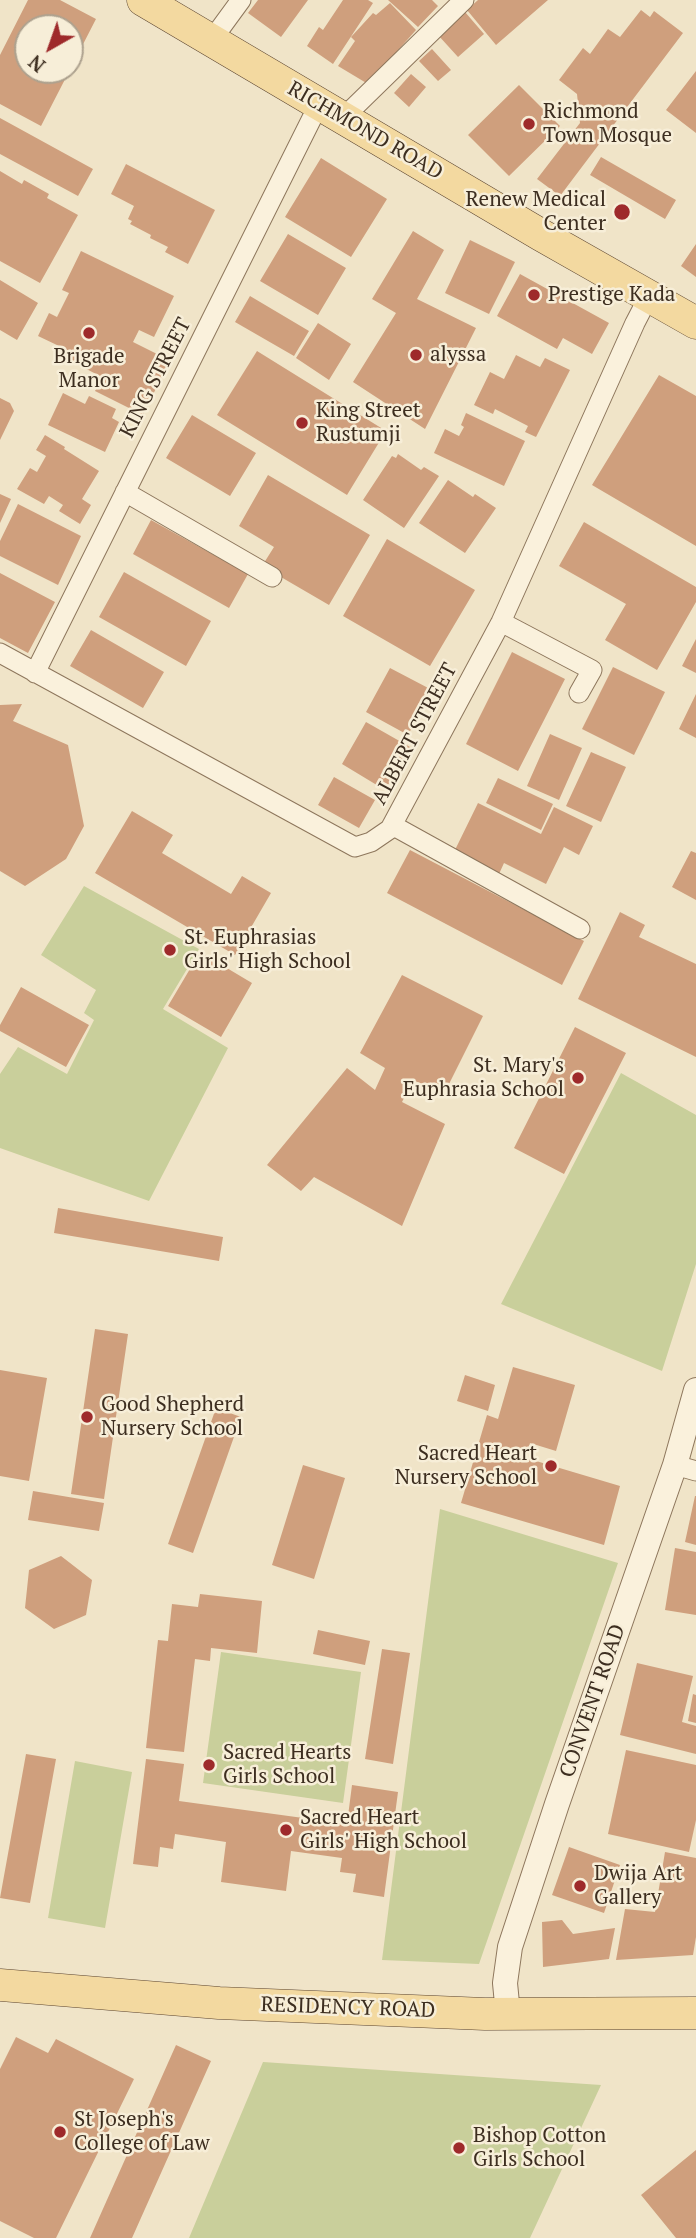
<!DOCTYPE html>
<html>
<head>
<meta charset="utf-8">
<style>
  body { margin:0 }
  #map { position:relative; width:696px; height:2238px; overflow:hidden; background:#f0e4c8; font-family:"PT Serif",serif }
  canvas { display:block }
  .north { position:absolute; left:14px; top:14px; width:70px; height:70px; box-sizing:border-box; background:#f7eed8; border:2px solid #ada18e; border-radius:50%; rotate:220deg; font-size:19px; font-weight:700; line-height:28px; text-align:center; color:#3d2e20 }
  .north::after { content:''; display:block; margin:auto; width:24px; height:32px; background:#9e2a2b; clip-path:polygon(50% 0,100% 100%,50% 72%,0 100%) }
</style>
</head>
<body>
<div id="map">
<canvas width="696" height="2238"></canvas>
<div class="north">N</div>
</div>
<script>
const ctx = document.querySelector('canvas').getContext('2d');
ctx.lineJoin = 'round';
function fill(path, color) { ctx.fillStyle = color; ctx.fill(path, 'evenodd'); }
const poly = rows => new Path2D(rows.map(r => 'M' + r).join(''));
function strokePath(path, color, width, dash) { ctx.strokeStyle = color; ctx.lineWidth = width; ctx.lineCap = dash ? 'butt' : 'round'; ctx.setLineDash(dash || []); ctx.stroke(path); }
function write(font, color, halo, rows, align = 'center') {
  ctx.font = font + ' "PT Serif",serif'; ctx.lineWidth = 5; ctx.setLineDash([]); ctx.textBaseline = 'middle'; ctx.strokeStyle = halo; ctx.fillStyle = color; for (const [text, x, y, turn = 0] of rows) {
    ctx.save(); ctx.translate(x, y); ctx.rotate((+turn || 0) * Math.PI / 180); ctx.textAlign = isNaN(turn) ? turn : align; if (halo) ctx.strokeText(text, 0, 0); ctx.fillText(text, 0, 0); ctx.restore();
  }
}
fill(poly([
  [84,886,199,949,163,1009,228,1048,149,1201,0,1148,0,1074,18,1047,67,1074,94,1020,84,1013,96,990,41,955],
  [621,1073,696,1115,696,1264,662,1371,501,1304],
  [440,1509,618,1563,479,1964,382,1960],
  [221,1652,361,1672,343,1803,203,1783],
  [75,1761,132,1772,105,1928,48,1918],
  [263,2062,601,2085,530,2238,189,2238]
]), '#c9cf9b');
fill(poly([
  [28,0,60,0,96,19,41,126,0,104,0,55],
  [28,28,70,28,70,70,28,70],
  [258,0,308,0,281,37,248,13],
  [343,0,368,0,373,3,333,64,307,46,319,27,323,30],
  [388,0,432,0,438,6,418,27],
  [478,0,548,0,496,45,467,10],
  [390,3,416,30,368,84,338,66,355,41,351,37,373,13,376,15],
  [641,10,650,17,654,11,683,33,560,196,537,179,580,123,577,94,559,80,583,48,590,54,608,29,620,37],
  [465,12,484,34,458,57,438,35],
  [432,49,451,70,438,81,419,61],
  [696,71,696,133,666,110],
  [411,74,426,87,409,107,394,93],
  [519,85,560,126,509,176,468,135],
  [0,118,93,169,78,196,0,154],
  [601,157,676,200,665,219,590,175],
  [321,158,387,199,351,257,285,217],
  [126,164,215,210,188,264,165,252,168,247,150,238,151,235,130,224,132,221,128,219,134,206,111,194],
  [0,171,22,184,24,180,49,194,47,198,78,215,40,283,0,261],
  [413,231,444,250,417,299,476,328,425,429,353,382,396,313,372,299],
  [288,234,346,268,318,315,260,281],
  [470,240,515,262,489,314,445,293],
  [696,244,696,277,681,266],
  [81,251,174,296,154,337,139,330,133,342,167,359,164,364,167,366,143,415,95,391,102,377,55,353,59,346,38,336,49,313,57,317,69,293,62,290],
  [520,274,609,323,592,354,563,338,557,349,497,316],
  [0,280,38,303,17,340,0,330],
  [250,296,309,331,294,356,235,322],
  [318,323,351,344,329,380,296,358],
  [257,351,386,431,347,495,217,415],
  [516,355,540,367,545,358,570,370,536,437,525,432,528,426,495,409,493,414,474,405,490,372,504,379],
  [659,375,696,396,696,546,592,485],
  [63,393,85,404,89,396,116,409,112,418,119,422,105,452,48,425],
  [0,398,10,403,14,411,0,440],
  [466,413,525,441,504,486,434,453,445,429,459,436,464,427,461,425],
  [192,415,256,453,230,496,166,458],
  [45,435,65,447,64,449,99,471,82,499,91,505,80,524,59,511,63,505,49,496,44,504,17,489,30,468,37,472,46,456,36,450],
  [398,454,421,470,424,467,439,476,404,528,363,500,392,456,396,458],
  [268,475,370,535,329,605,262,566,274,547,239,526],
  [448,480,473,497,475,494,496,508,465,553,419,523],
  [0,494,11,499,0,523],
  [18,504,81,536,58,585,0,556,0,541],
  [151,520,248,574,229,608,133,554],
  [584,522,696,587,696,602,657,670,605,640,626,604,559,566],
  [387,539,475,590,430,666,343,616],
  [124,572,211,621,186,666,99,617],
  [0,573,55,602,28,653,0,638],
  [91,630,164,672,143,708,70,666],
  [696,639,696,673,682,666],
  [512,652,565,679,518,771,466,744],
  [613,667,665,692,634,755,582,729],
  [390,668,432,690,408,735,366,712],
  [696,694,696,738,679,729],
  [22,704,13,721,68,745,84,826,66,859,25,886,0,871,0,705],
  [366,722,410,747,385,790,342,764],
  [550,734,582,748,559,800,527,786],
  [591,752,626,767,601,822,566,806],
  [334,777,375,800,359,828,318,805],
  [498,778,553,804,541,830,486,803],
  [478,803,541,834,554,807,593,826,579,855,564,847,546,884,504,863,499,874,454,852],
  [132,811,173,835,162,853,231,894,242,876,271,893,235,955,95,873],
  [410,850,584,941,562,985,387,893],
  [691,851,696,853,696,900,672,887],
  [620,912,645,925,639,937,696,964,696,1057,578,999],
  [200,952,252,983,221,1037,168,1006],
  [402,975,483,1016,444,1094,413,1080,402,1102,445,1124,402,1226,314,1177,301,1191,267,1165,347,1068,375,1090,385,1068,360,1053],
  [21,987,89,1025,66,1067,0,1031,0,1025],
  [575,1027,626,1053,564,1174,514,1148],
  [58,1208,223,1237,219,1261,54,1233],
  [95,1329,128,1334,104,1499,71,1494],
  [513,1367,575,1385,556,1451,530,1443,526,1458,620,1486,604,1545,461,1503,487,1415,498,1419],
  [0,1370,47,1378,29,1481,0,1476],
  [465,1375,495,1385,488,1411,457,1401],
  [216,1408,241,1417,193,1553,168,1544],
  [303,1465,345,1478,314,1579,272,1565],
  [33,1491,104,1503,99,1531,28,1520],
  [695,1496,696,1496,696,1545,685,1542],
  [675,1548,696,1552,696,1615,665,1610],
  [61,1556,92,1580,86,1615,54,1629,25,1608,29,1570],
  [200,1594,262,1601,257,1653,211,1648,210,1661,195,1659,184,1752,146,1748,158,1640,168,1641,172,1604,198,1607],
  [318,1630,370,1641,365,1665,313,1654],
  [382,1649,410,1653,393,1764,365,1759],
  [637,1663,693,1676,682,1722,696,1726,696,1754,620,1735],
  [693,1694,696,1695,696,1723,688,1721],
  [626,1750,696,1765,696,1820,689,1852,608,1834],
  [26,1754,56,1759,30,1903,0,1898],
  [146,1759,184,1764,179,1801,347,1824,352,1785,398,1792,384,1897,353,1892,356,1874,340,1872,342,1858,291,1851,286,1891,221,1882,226,1842,175,1834,173,1849,160,1847,158,1867,133,1864],
  [569,1847,620,1865,604,1913,552,1895],
  [665,1852,696,1858,696,1937,693,1955,616,1960,625,1909,655,1912],
  [562,1920,573,1934,615,1928,609,1959,543,1967,542,1922],
  [16,2037,48,2053,56,2039,134,2079,56,2238,34,2238,0,2221,0,2069],
  [176,2045,211,2061,132,2238,90,2238],
  [696,2150,696,2238,676,2238,641,2195]
]), '#cf9f7d');
const minor = poly([
  [211,41,241,0],
  [343,118,464,0],
  [125,492,272,577],
  [501,622,592,670,579,693],
  [0,653,355,847,371,842,390,829,501,622,635,323,649,296],
  [35,673,319,104],
  [392,825,580,929],
  [675,1465,696,1471]
]);
const tertiary = poly([
  [508,2014,505,1983,510,1947,557,1804,675,1465,696,1390]
]);
const primary = poly([
  [143,0,541,235,696,323],
  [0,1985,219,2003,485,2014,696,2013]
]);
strokePath(minor, '#8d765c', 21);
strokePath(tertiary, '#8d765c', 26);
strokePath(primary, '#5b4430', 33);
strokePath(minor, '#faf1dc', 19);
strokePath(tertiary, '#faf1dc', 24);
strokePath(primary, '#f3d9a0', 32);
for (const [x, y, r, color] of [
  [529,124,7,"#9e2a2b"],
  [622,212,9,"#9e2a2b"],
  [534,295,7,"#9e2a2b"],
  [89,333,7,"#9e2a2b"],
  [416,355,7,"#9e2a2b"],
  [302,423,7,"#9e2a2b"],
  [170,950,7,"#9e2a2b"],
  [578,1078,7,"#9e2a2b"],
  [87,1417,7,"#9e2a2b"],
  [551,1466,7,"#9e2a2b"],
  [209,1765,7,"#9e2a2b"],
  [286,1830,7,"#9e2a2b"],
  [580,1886,7,"#9e2a2b"],
  [60,2132,7,"#9e2a2b"],
  [459,2148,7,"#9e2a2b"]
]) { const dot = new Path2D(); dot.arc(x, y, r, 0, 2 * Math.PI); ctx.fillStyle = color; ctx.fill(dot); strokePath(dot, '#f7eed8', 2.5); }
write('21px', '#3d2e20', '#f7eed8', [
  ["Richmond",543,112],
  ["Town Mosque",543,136],
  ["Renew Medical",606,200,"right"],
  ["Center",606,224,"right"],
  ["Prestige Kada",548,295],
  ["alyssa",430,355],
  ["Brigade",89,357,"center"],
  ["Manor",89,381,"center"],
  ["King Street",316,411],
  ["Rustumji",316,435],
  ["St. Euphrasias",184,938],
  ["Girls' High School",184,962],
  ["St. Mary's",564,1066,"right"],
  ["Euphrasia School",564,1090,"right"],
  ["Good Shepherd",101,1405],
  ["Nursery School",101,1429],
  ["Sacred Heart",537,1454,"right"],
  ["Nursery School",537,1478,"right"],
  ["Sacred Hearts",223,1753],
  ["Girls School",223,1777],
  ["Sacred Heart",300,1818],
  ["Girls' High School",300,1842],
  ["Dwija Art",594,1874],
  ["Gallery",594,1898],
  ["St Joseph's",74,2120],
  ["College of Law",74,2144],
  ["Bishop Cotton",473,2136],
  ["Girls School",473,2160]
], 'left');
write('21px', '#3d2e20', '#f7eed8', [
  ["RICHMOND ROAD",365,131,30],
  ["KING STREET",156,378,-63],
  ["ALBERT STREET",415,734,-62],
  ["CONVENT ROAD",593,1701,-71],
  ["RESIDENCY ROAD",348,2008,2]
]);
</script>
</body>
</html>
